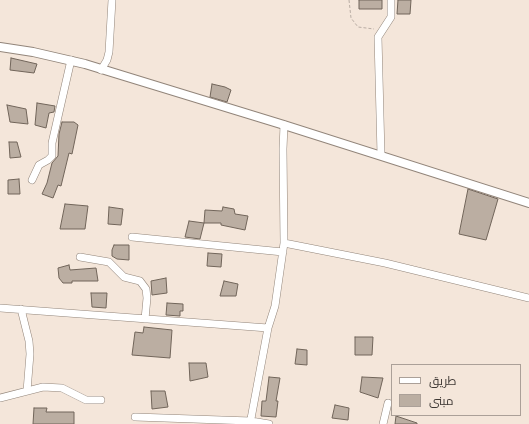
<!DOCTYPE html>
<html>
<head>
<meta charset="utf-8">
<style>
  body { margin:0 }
  #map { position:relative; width:529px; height:424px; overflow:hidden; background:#f4e6da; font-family:"Work Sans",Cairo,sans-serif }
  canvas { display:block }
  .legend { position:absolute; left:391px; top:364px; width:130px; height:52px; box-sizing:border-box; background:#f4e6da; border:1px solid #aba098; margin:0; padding:5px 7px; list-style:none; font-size:12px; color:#3e3834 }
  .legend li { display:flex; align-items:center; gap:8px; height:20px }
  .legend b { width:20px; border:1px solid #aba098 }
</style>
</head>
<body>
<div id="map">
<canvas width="529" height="424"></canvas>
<ul class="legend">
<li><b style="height:5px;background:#fff"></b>طريق</li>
<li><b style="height:11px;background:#bbaea2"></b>مبنى</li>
</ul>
</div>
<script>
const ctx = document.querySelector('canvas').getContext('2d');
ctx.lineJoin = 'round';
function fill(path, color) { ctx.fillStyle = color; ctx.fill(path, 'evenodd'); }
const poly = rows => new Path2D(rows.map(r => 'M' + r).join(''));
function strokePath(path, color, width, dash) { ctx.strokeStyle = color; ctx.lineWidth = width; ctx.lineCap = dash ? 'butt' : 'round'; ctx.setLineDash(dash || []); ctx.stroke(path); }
const building = poly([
  [359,0,382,0,382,9,359,9,359,0],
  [398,0,411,0,410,14,397,14,398,0],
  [11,58,37,64,34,73,10,70,11,58],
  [212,84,225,87,231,90,227,102,210,97,212,84],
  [37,103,55,106,54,112,49,113,46,128,35,125,37,103],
  [7,105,26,109,28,124,10,122,7,105],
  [62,122,74,122,78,125,72,154,69,153,61,186,58,185,53,198,42,194,47,183,52,163,58,156,59,134,62,122],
  [9,142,17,142,21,157,10,158,9,142],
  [19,179,20,194,8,194,8,180,19,179],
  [468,189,498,199,486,240,459,234,468,189],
  [65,204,88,206,85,229,60,229,65,204],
  [109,207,123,209,121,225,108,224,109,207],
  [223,207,234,209,235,214,248,216,245,230,221,225,221,223,204,223,205,210,222,211,223,207],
  [189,221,204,223,200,239,185,237,189,221],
  [114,245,129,245,129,260,117,259,112,256,112,250,114,245],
  [208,253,222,254,221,267,207,266,208,253],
  [69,265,70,270,96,268,98,281,72,281,72,283,63,283,59,278,58,268,69,265],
  [166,278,167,293,152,295,151,281,166,278],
  [224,281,238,284,236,296,220,296,224,281],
  [91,293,107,293,106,308,92,307,91,293],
  [167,303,183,304,183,311,180,311,180,316,166,315,167,303],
  [144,327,172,330,170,358,132,355,135,332,143,333,144,327],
  [355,337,373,337,372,355,355,355,355,337],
  [297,349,307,350,307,365,295,364,297,349],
  [189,363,206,363,208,377,190,381,189,363],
  [269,377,280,378,276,401,278,401,276,417,261,416,262,401,266,401,269,377],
  [362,377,383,378,378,398,360,392,362,377],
  [151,391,165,391,168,407,152,409,151,391],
  [335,405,349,408,348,420,332,418,335,405],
  [34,408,47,408,46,412,74,412,74,424,33,424,34,408],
  [396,416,417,423,417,424,395,424,396,416]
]);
fill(building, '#bbaea2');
strokePath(building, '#71655a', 1);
const minor = poly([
  [101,70,107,60,109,52,112,0],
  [381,155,378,37,391,17,391,0],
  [32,180,39,165,48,160,52,156,52,143,71,60],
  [132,237,283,252],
  [284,243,385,263,529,298],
  [80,257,109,262,124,277,140,281,146,289,147,298,145,319],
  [0,308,268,328],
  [21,309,29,341,30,354,27,391],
  [0,398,43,387,62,388,86,400,101,400],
  [135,417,251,421,269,424],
  [250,424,268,328,275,306,284,243,283,149,284,125],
  [383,424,388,403]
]);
const tertiary = poly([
  [0,47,33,52,85,64,284,125,529,203]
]);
strokePath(minor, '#92857a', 8);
strokePath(tertiary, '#92857a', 10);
strokePath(poly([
  [349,0,351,18,358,27,374,29]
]), '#b8aca3', 1, [3, 2]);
strokePath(minor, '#fff', 7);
strokePath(tertiary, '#fff', 8);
</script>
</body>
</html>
